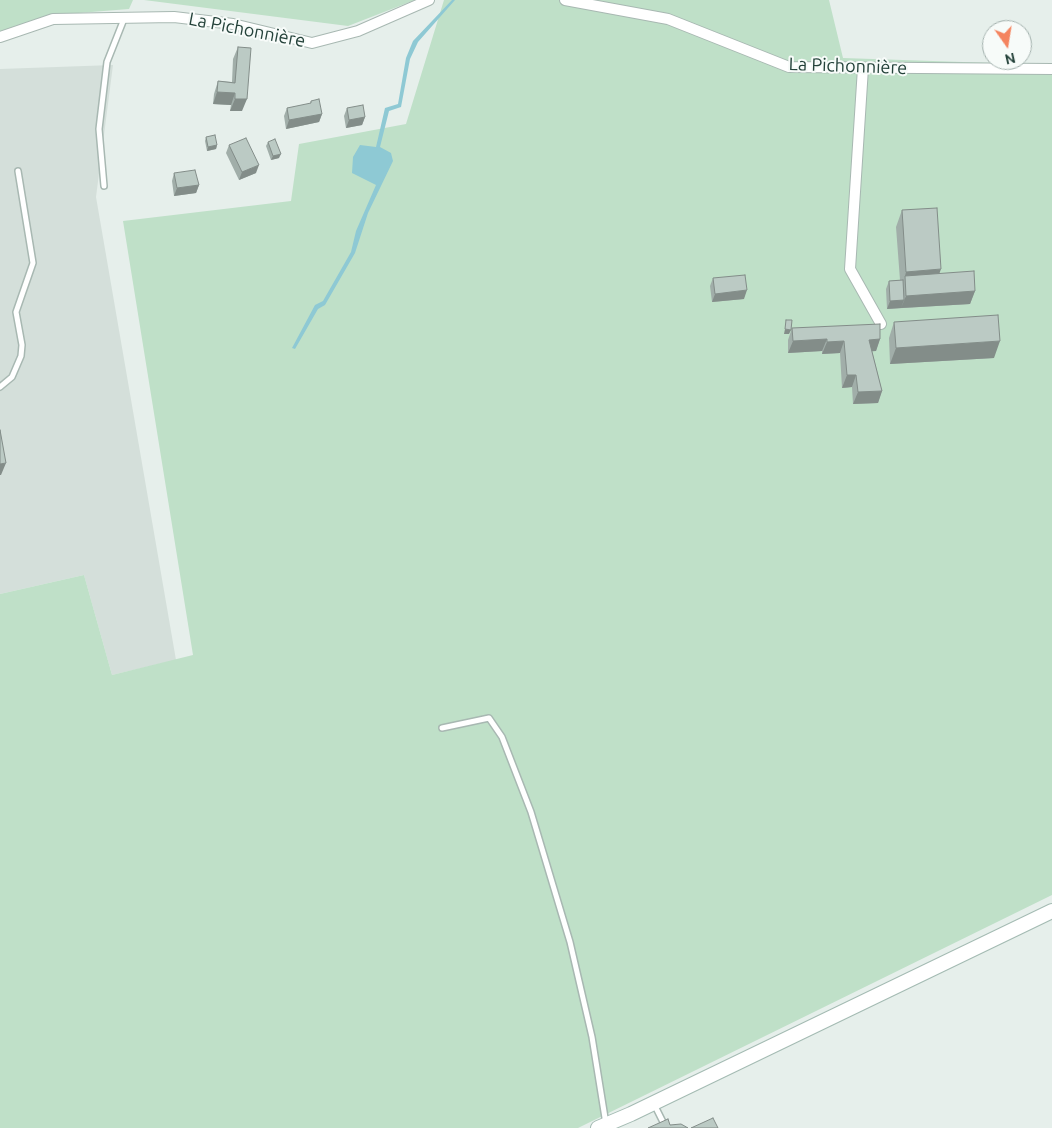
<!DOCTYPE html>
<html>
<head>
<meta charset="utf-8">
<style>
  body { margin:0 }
  #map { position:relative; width:1052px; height:1128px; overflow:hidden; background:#e6efeb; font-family:Ubuntu,sans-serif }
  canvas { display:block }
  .north { position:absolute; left:982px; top:20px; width:50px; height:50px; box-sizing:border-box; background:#f7fbf9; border:1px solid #a3b1ad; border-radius:50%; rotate:167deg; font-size:14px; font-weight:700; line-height:20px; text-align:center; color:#24423a }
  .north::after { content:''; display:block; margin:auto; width:18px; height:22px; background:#f4845f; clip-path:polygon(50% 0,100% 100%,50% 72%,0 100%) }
</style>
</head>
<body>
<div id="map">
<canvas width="1052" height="1128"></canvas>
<div class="north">N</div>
</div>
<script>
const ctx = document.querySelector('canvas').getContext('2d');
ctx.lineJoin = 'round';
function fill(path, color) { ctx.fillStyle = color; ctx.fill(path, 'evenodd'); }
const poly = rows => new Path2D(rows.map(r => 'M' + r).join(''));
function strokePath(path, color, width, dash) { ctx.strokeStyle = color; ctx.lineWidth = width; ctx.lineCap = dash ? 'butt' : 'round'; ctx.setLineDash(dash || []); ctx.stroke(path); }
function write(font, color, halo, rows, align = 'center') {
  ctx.font = font + ' Ubuntu,sans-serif'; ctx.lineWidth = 4; ctx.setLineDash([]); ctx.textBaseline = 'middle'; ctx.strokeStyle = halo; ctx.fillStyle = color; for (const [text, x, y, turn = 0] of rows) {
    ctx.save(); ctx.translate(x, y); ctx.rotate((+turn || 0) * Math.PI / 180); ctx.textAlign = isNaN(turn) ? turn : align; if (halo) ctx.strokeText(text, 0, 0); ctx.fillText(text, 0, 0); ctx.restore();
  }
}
fill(poly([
  [113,65,96,197,176,660,112,675,84,575,0,594,0,69]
]), '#d4dfda');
fill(poly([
  [0,0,133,0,129,9,53,15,15,26,16,32,0,37],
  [144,0,415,0,348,26],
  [444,0,829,0,843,58,1052,65,1052,895,578,1128,0,1128,0,594,84,575,112,675,193,655,123,221,291,201,299,144,406,124]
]), '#bfe0c8');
fill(poly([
  [452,0,455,0,418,42,410,59,401,107,389,111,380,147,391,153,393,161,368,213,355,253,325,305,318,309,295,349,292,348,315,305,323,301,351,252,356,231,376,185,352,173,353,157,360,145,376,147,385,108,398,104,406,58,413,41]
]), '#8ec9d4');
const lane = poly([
  [104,186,99,129,107,62,124,19],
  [0,387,12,377,21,356,22,345,16,312,33,263,18,171],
  [442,728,489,718,502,737,531,812,570,942,592,1037,606,1124],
  [654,1104,666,1128]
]);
const street = poly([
  [565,0,668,19,789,67,1052,69],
  [0,37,53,19,174,17,233,24,312,43,358,31,429,0],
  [863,68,850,269,881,324]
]);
const secondary = poly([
  [598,1128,631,1114,1052,911]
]);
strokePath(lane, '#a8b8b2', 8);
strokePath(street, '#a8b8b2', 12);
strokePath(secondary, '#a4bbb3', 16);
strokePath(lane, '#fff', 5);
strokePath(street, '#fff', 10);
strokePath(secondary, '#fff', 14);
fill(poly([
  [238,47,242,111,230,111,231,105,213,104,214,94,218,81,232,82,233,59],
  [311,101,322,114,319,122,286,129,284,116,287,108,310,104],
  [347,108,365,117,362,125,346,128,344,116],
  [206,137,217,145,216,149,207,151,205,141],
  [268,142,279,158,271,160,266,146],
  [229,145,256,173,239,180,226,153],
  [174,173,199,185,196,193,174,196,172,181],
  [902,210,939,274,975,291,970,304,887,309,886,289,889,281,900,280,896,227],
  [713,278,744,299,712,302,710,286],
  [894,322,994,358,890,364,889,338],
  [792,328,880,339,876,351,872,351,882,391,878,403,853,404,852,387,842,388,840,353,822,354,822,351,788,353,788,340]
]), '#a1aea9');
fill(poly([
  [217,92,235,93,231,105,213,104],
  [235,99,247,99,242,111,230,111],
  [322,114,319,122,286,129,289,120],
  [365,117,362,125,346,128,349,120],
  [217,145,216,149,207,151,208,147],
  [281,154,279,158,271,160,273,156],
  [259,165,256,173,239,180,242,172],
  [199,185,196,193,174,196,177,188],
  [941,269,935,286,905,276,906,272],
  [747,290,744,299,712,302,715,294],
  [975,291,970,304,901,308,906,296],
  [904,300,901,308,887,309,890,301],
  [785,329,791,330,789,334,784,334],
  [827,339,822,351,788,353,793,341],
  [880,339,876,351,864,352,869,340],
  [844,341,840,353,822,354,827,342],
  [1000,341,994,358,890,364,896,348],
  [847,375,856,375,852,387,842,388],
  [882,391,878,403,853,404,858,392],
  [6,463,1,475,0,475,0,464]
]), '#838d89');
const building = poly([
  [238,47,251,48,247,99,235,99,235,93,217,92,218,81,235,83,238,47],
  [319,99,322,114,289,120,287,108,311,103,311,101,319,99],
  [363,105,365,117,349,120,347,108,363,105],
  [215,135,217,145,208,147,206,137,215,135],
  [246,138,259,165,242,172,229,145,246,138],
  [275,139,281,154,273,156,268,142,275,139],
  [195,170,199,185,177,188,174,173,195,170],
  [937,208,941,269,906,272,902,210,937,208],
  [974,271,975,291,906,296,905,276,974,271],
  [745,275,747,290,715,294,713,278,745,275],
  [903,280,904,300,890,301,889,281,903,280],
  [998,315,1000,341,896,348,894,322,998,315],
  [786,320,792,320,791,330,785,329,786,320],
  [880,324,880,339,869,340,882,391,858,392,856,375,847,375,844,341,827,342,827,339,793,341,792,328,880,324],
  [0,430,6,463,0,464,0,430],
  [713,1118,718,1128,691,1128,713,1118],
  [668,1119,670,1125,681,1124,688,1128,648,1128,668,1119]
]);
fill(building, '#bbcac4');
strokePath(building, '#838d89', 1);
write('18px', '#24423a', '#f7fbf9', [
  ["La Pichonnière",247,30,11],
  ["La Pichonnière",848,66,2]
]);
</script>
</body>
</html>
